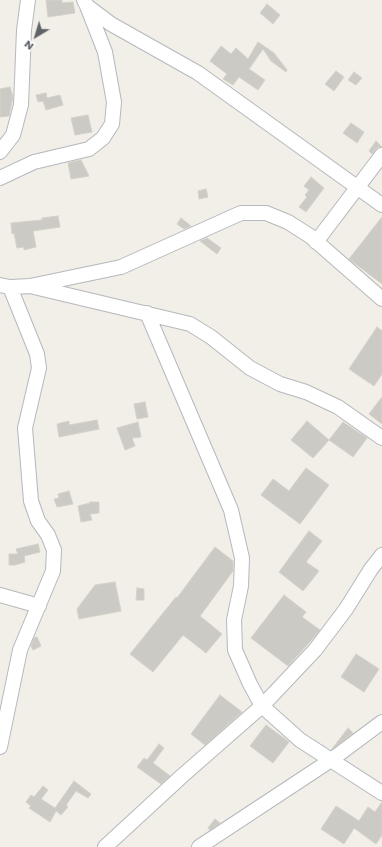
<!DOCTYPE html>
<html>
<head>
<meta charset="utf-8">
<style>
  body { margin:0 }
  #map { position:relative; width:382px; height:847px; overflow:hidden; background:#f1efe8; font-family:Poppins,sans-serif }
  canvas { display:block }
  .north { position:absolute; left:16px; top:16px; width:40px; height:40px; -webkit-text-stroke:3px #fff; paint-order:stroke; rotate:218deg; font-size:11px; font-weight:700; line-height:16px; text-align:center; color:#5f6368 }
  .north::after { content:''; display:block; margin:auto; width:14px; height:18px; background:#5f6368; clip-path:polygon(50% 0,100% 100%,50% 72%,0 100%) }
</style>
</head>
<body>
<div id="map">
<canvas width="382" height="847"></canvas>
<div class="north">N</div>
</div>
<script>
const ctx = document.querySelector('canvas').getContext('2d');
ctx.lineJoin = 'round';
function fill(path, color) { ctx.fillStyle = color; ctx.fill(path, 'evenodd'); }
const poly = rows => new Path2D(rows.map(r => 'M' + r).join(''));
function strokePath(path, color, width, dash) { ctx.strokeStyle = color; ctx.lineWidth = width; ctx.lineCap = dash ? 'butt' : 'round'; ctx.setLineDash(dash || []); ctx.stroke(path); }
const building = poly([
  [46,0,62,0,62,3,73,2,75,13,48,17,46,0],
  [267,4,280,15,273,24,260,13,267,4],
  [258,42,274,53,287,70,286,72,271,61,263,49,249,69,265,80,258,90,239,77,233,85,223,79,227,74,210,61,221,46,231,54,236,48,248,59,258,42],
  [336,71,344,77,334,91,325,84,336,71],
  [354,72,362,78,356,85,348,80,354,72],
  [10,87,13,97,9,116,0,117,0,89,10,87],
  [46,93,47,98,60,95,63,105,46,110,43,101,38,102,36,95,46,93],
  [88,115,92,132,75,135,71,118,88,115],
  [351,123,364,132,357,143,343,133,351,123],
  [376,141,382,147,378,147,372,154,369,151,376,141],
  [81,160,89,176,71,179,68,163,81,160],
  [311,177,324,188,306,212,299,207,307,197,305,195,309,190,304,186,311,177],
  [206,189,208,197,199,199,198,191,206,189],
  [58,216,60,227,33,231,36,247,24,250,24,247,17,248,14,233,12,234,11,223,42,220,42,218,58,216],
  [382,217,382,284,349,259,382,217],
  [181,218,191,226,184,229,177,224,181,218],
  [207,238,221,248,217,254,200,241,207,238],
  [377,327,382,331,382,374,374,386,349,369,377,327],
  [382,397,382,424,369,414,382,397],
  [145,402,148,417,137,419,134,404,145,402],
  [97,420,99,429,59,437,57,424,69,421,69,425,97,420],
  [307,421,329,440,313,458,291,440,307,421],
  [138,422,141,437,132,438,135,446,125,450,117,428,138,422],
  [343,422,367,438,353,457,329,440,343,422],
  [306,468,329,485,300,524,261,495,273,479,289,491,306,468],
  [69,491,73,504,57,507,54,499,59,498,58,494,69,491],
  [90,502,99,502,99,513,90,514,92,520,81,522,78,506,90,503,90,502],
  [309,531,322,541,306,562,319,571,303,591,279,572,309,531],
  [38,544,40,552,24,556,25,562,15,565,9,565,9,554,18,554,16,549,38,544],
  [215,547,233,561,233,571,200,616,222,634,206,653,183,635,153,672,130,654,176,597,177,598,215,547],
  [115,582,121,611,79,619,77,609,95,585,115,582],
  [137,588,144,589,144,600,136,600,137,588],
  [284,595,306,612,302,617,320,630,308,644,288,666,251,638,284,595],
  [37,637,41,646,33,650,31,646,34,638,37,637],
  [356,654,379,669,364,692,341,677,356,654],
  [220,695,242,712,205,745,191,734,220,695],
  [266,725,289,742,273,763,250,746,266,725],
  [348,728,353,733,332,749,348,728],
  [159,744,164,748,153,763,170,776,161,784,137,767,144,758,147,760,159,744],
  [74,781,91,794,88,798,76,791,66,805,68,807,61,815,56,811,50,822,29,808,31,806,26,802,31,795,34,797,43,786,48,790,41,799,55,808,74,781],
  [382,802,382,835,376,844,354,828,344,844,321,829,336,806,359,821,368,807,375,812,382,802],
  [215,819,220,823,210,830,208,828,215,819]
]);
fill(building, '#cccac5');
strokePath(building, '#d6d1c6', 1);
const minor = poly([
  [84,0,87,6,111,24,198,73,382,205],
  [0,152,13,135,21,105,24,30,28,0],
  [0,178,34,162,89,149,103,138,112,124,114,102,105,52,87,6],
  [316,242,382,155],
  [0,285,10,287,30,286,121,267,241,213,266,213,288,222,310,236,382,299],
  [34,287,190,324,211,337,250,368,280,384,306,392,338,407,382,438],
  [147,313,231,510,242,558,241,586,234,620,235,650,250,684,262,706,300,740,382,793],
  [0,595,39,606],
  [0,747,20,650,53,571,54,550,48,535,38,521,31,501,25,428,39,368,37,354,10,287],
  [105,847,182,776,262,706,315,650,346,609,371,569,382,555],
  [199,847,331,760,382,722]
]);
strokePath(minor, '#b5b8bc', 16);
strokePath(minor, '#fff', 14);
</script>
</body>
</html>
